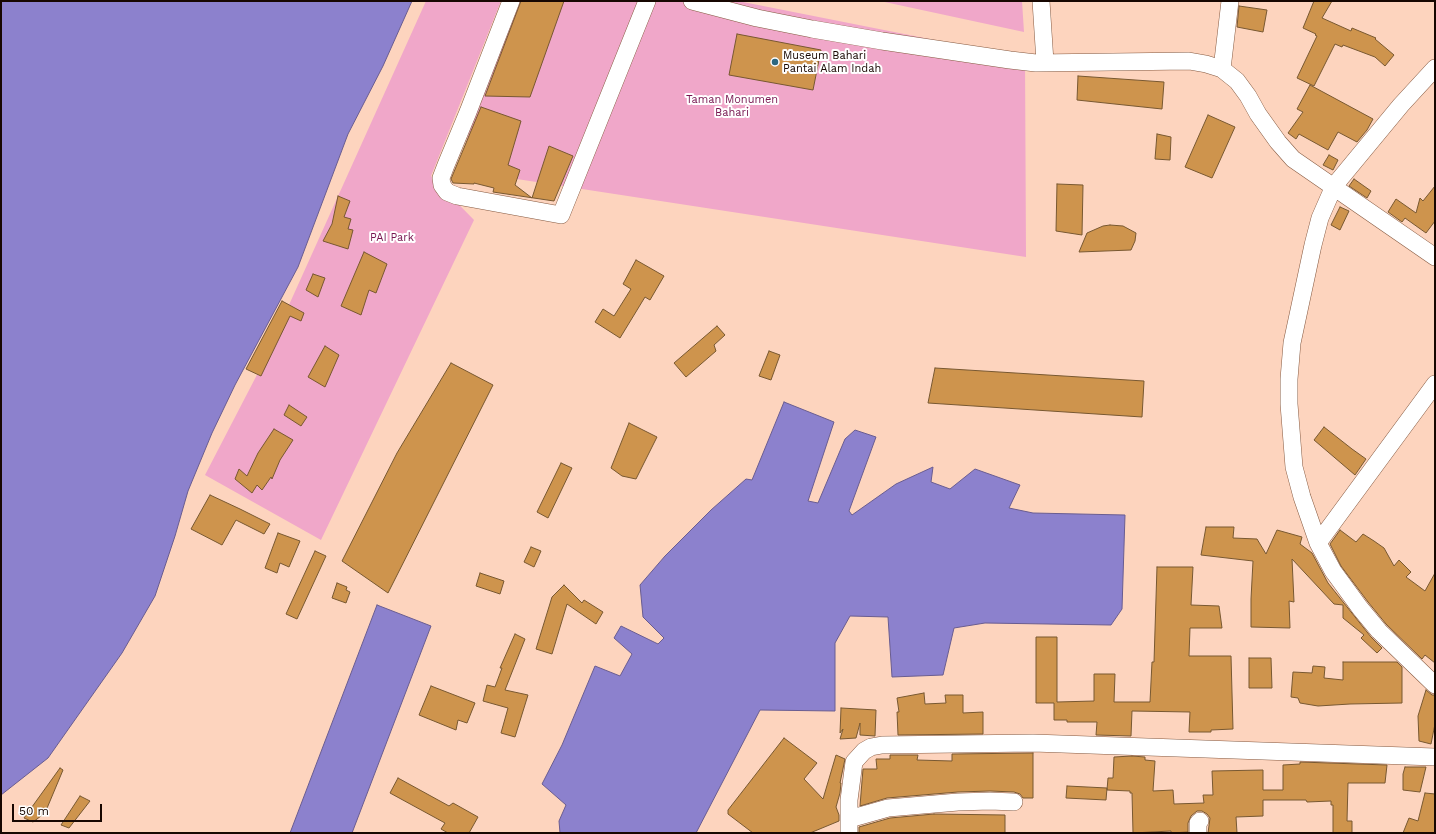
<!DOCTYPE html>
<html>
<head>
<meta charset="utf-8">
<style>
  body { margin:0 }
  #map { position:relative; width:1436px; height:834px; overflow:hidden; background:#fdd4be; font-family:"Work Sans",sans-serif }
  canvas { display:block }
  .frame { position:absolute; inset:0; border:2px solid #170701; pointer-events:none }
  .scale { position:absolute; left:12px; top:804px; width:90px; height:18px; box-sizing:border-box; border:2px solid #170701; border-top:0; padding-left:5px; font-size:12px; line-height:14px; white-space:nowrap; color:#170701; -webkit-text-stroke:3px #fff; paint-order:stroke }
</style>
</head>
<body>
<div id="map">
<canvas width="1436" height="834"></canvas>
<div class="frame"></div>
<div class="scale">50 m</div>
</div>
<script>
const ctx = document.querySelector('canvas').getContext('2d');
ctx.lineJoin = 'round';
function fill(path, color) { ctx.fillStyle = color; ctx.fill(path, 'evenodd'); }
const poly = rows => new Path2D(rows.map(r => 'M' + r).join(''));
function strokePath(path, color, width, dash) { ctx.strokeStyle = color; ctx.lineWidth = width; ctx.lineCap = dash ? 'butt' : 'round'; ctx.setLineDash(dash || []); ctx.stroke(path); }
function write(font, color, halo, rows, align = 'center') {
  ctx.font = font + ' "Work Sans",sans-serif'; ctx.lineWidth = 4; ctx.setLineDash([]); ctx.textBaseline = 'middle'; ctx.strokeStyle = halo; ctx.fillStyle = color; for (const [text, x, y, turn = 0] of rows) {
    ctx.save(); ctx.translate(x, y); ctx.rotate((+turn || 0) * Math.PI / 180); ctx.textAlign = isNaN(turn) ? turn : align; if (halo) ctx.strokeText(text, 0, 0); ctx.fillText(text, 0, 0); ctx.restore();
  }
}
fill(poly([
  [426,1,501,1,431,176,474,220,321,540,205,475,261,367],
  [515,1,738,1,1025,58,1026,257,458,170,480,95],
  [880,1,1022,1,1024,32]
]), '#f0a7c9');
const water = poly([
  [1,1,412,1,383,66,348,134,298,267,235,385,212,433,188,491,175,536,155,596,122,653,48,758,1,795,1,1],
  [784,402,834,422,808,501,818,503,845,439,855,430,876,437,849,511,852,515,896,484,933,467,931,482,950,489,975,469,1020,485,1009,508,1033,513,1125,515,1122,609,1111,625,985,623,954,628,943,675,892,677,888,617,850,616,835,643,835,711,760,710,696,833,560,833,559,821,566,805,542,784,562,745,595,666,620,676,632,654,614,638,621,626,658,644,664,638,643,617,640,585,665,556,711,510,746,479,752,480,784,402],
  [377,605,431,626,352,833,290,833,377,605]
]);
fill(water, '#8c81cd');
strokePath(water, '#695c90', 1);
const building = poly([
  [521,1,564,1,530,97,485,96,521,1],
  [1314,1,1332,1,1322,18,1351,31,1352,28,1376,38,1375,39,1394,55,1385,66,1375,57,1343,45,1342,47,1335,44,1314,86,1297,78,1317,36,1315,35,1316,34,1303,28,1314,1],
  [1239,6,1267,10,1263,32,1237,27,1239,6],
  [737,34,821,50,813,90,729,75,737,34],
  [1078,76,1164,82,1162,109,1077,100,1078,76],
  [1310,85,1373,119,1367,130,1357,142,1338,132,1328,150,1299,134,1296,139,1288,133,1303,112,1297,109,1310,85],
  [481,107,521,121,508,165,520,170,515,185,532,198,549,146,573,156,554,201,493,192,494,188,474,183,474,184,453,183,451,179,481,107],
  [1208,115,1235,127,1212,178,1185,167,1208,115],
  [1157,134,1171,137,1170,160,1155,159,1157,134],
  [1329,155,1338,160,1333,170,1323,165,1329,155],
  [1354,179,1371,191,1367,198,1349,186,1354,179],
  [1057,184,1083,185,1082,235,1056,231,1057,184],
  [1435,186,1435,221,1426,233,1405,218,1402,222,1388,212,1396,199,1416,213,1420,198,1423,201,1435,186],
  [338,196,350,201,344,217,351,219,348,229,353,230,348,249,323,241,332,224,338,196],
  [1340,207,1349,211,1340,230,1331,225,1340,207],
  [1110,225,1123,226,1136,233,1135,241,1131,250,1079,252,1087,233,1103,226,1110,225],
  [364,252,387,264,376,293,369,290,361,315,341,306,364,252],
  [636,260,664,276,650,300,645,297,620,338,595,322,603,309,614,316,631,289,623,284,636,260],
  [313,274,325,278,318,297,306,290,313,274],
  [282,301,304,313,301,321,290,316,261,376,246,369,282,301],
  [717,326,725,335,714,345,716,351,686,377,674,363,717,326],
  [325,346,339,355,325,387,308,377,325,346],
  [769,351,780,355,771,380,759,376,769,351],
  [451,363,493,385,388,593,342,561,397,453,451,363],
  [935,368,1144,381,1142,417,928,403,935,368],
  [289,405,307,417,301,426,284,415,289,405],
  [629,423,657,437,636,479,622,476,611,468,629,423],
  [1324,427,1352,449,1366,459,1355,475,1314,440,1324,427],
  [274,429,293,440,280,460,272,479,271,477,262,490,257,485,252,493,235,479,239,469,247,476,258,453,274,429],
  [561,463,572,468,548,518,537,512,561,463],
  [210,495,240,509,270,524,264,534,236,520,222,545,191,529,210,495],
  [1206,527,1234,527,1233,538,1257,539,1266,554,1277,530,1302,537,1300,544,1312,553,1328,583,1371,637,1382,648,1377,653,1361,638,1364,635,1343,618,1343,605,1334,604,1292,559,1294,602,1289,601,1290,628,1251,627,1251,599,1253,561,1201,555,1206,527],
  [1340,530,1356,542,1363,534,1374,541,1384,548,1394,566,1399,560,1411,572,1406,577,1425,591,1435,573,1435,663,1425,655,1422,659,1386,624,1368,602,1341,566,1330,544,1340,530],
  [278,533,300,541,289,567,280,563,277,573,265,568,278,533],
  [531,547,541,551,534,567,524,562,531,547],
  [315,551,326,556,297,619,286,614,315,551],
  [1157,567,1193,567,1191,605,1219,606,1222,628,1190,628,1189,656,1231,656,1233,729,1211,730,1211,732,1189,732,1190,712,1132,711,1131,736,1096,735,1097,722,1067,722,1067,720,1054,720,1054,703,1036,703,1036,637,1057,637,1057,702,1094,701,1094,674,1115,674,1114,702,1150,702,1152,662,1154,662,1157,567],
  [480,573,504,581,500,594,476,586,480,573],
  [337,583,347,587,346,590,350,592,346,603,332,598,337,583],
  [564,585,582,603,584,600,603,612,596,624,567,604,552,654,536,649,552,597,564,585],
  [515,634,525,639,505,690,528,695,515,737,501,733,508,708,483,701,487,685,495,687,502,668,500,668,515,634],
  [1249,658,1271,658,1272,688,1249,688,1249,658],
  [1343,662,1397,662,1402,667,1402,703,1350,704,1318,706,1300,703,1298,698,1291,697,1293,672,1312,673,1313,666,1325,667,1324,678,1343,680,1343,662],
  [431,686,475,703,467,723,458,720,456,730,419,715,431,686],
  [1426,690,1432,695,1435,695,1435,724,1431,744,1419,741,1418,716,1426,690],
  [924,693,925,704,946,703,945,695,963,695,963,713,983,712,983,734,898,735,897,712,899,712,897,698,924,693],
  [841,708,876,710,875,736,860,735,860,723,856,738,840,739,843,729,840,733,841,708],
  [784,738,817,763,804,779,823,799,836,755,845,759,840,783,841,783,840,793,836,807,839,815,839,821,810,833,753,833,728,814,728,810,784,738],
  [1033,753,1033,798,1023,798,1020,794,1014,792,990,791,958,792,887,798,860,806,863,769,877,769,876,759,890,759,890,755,918,755,917,760,952,761,952,754,1033,753],
  [1132,756,1145,757,1145,760,1155,761,1153,791,1173,790,1174,804,1204,803,1203,795,1213,795,1212,771,1263,770,1263,790,1283,790,1283,765,1300,764,1300,762,1387,765,1385,783,1348,783,1347,821,1352,821,1352,833,1333,833,1333,805,1331,805,1331,801,1307,802,1306,800,1263,800,1263,816,1236,817,1237,833,1208,833,1210,818,1207,814,1202,811,1197,811,1191,816,1188,823,1188,832,1171,833,1171,831,1133,833,1132,793,1130,793,1130,791,1107,790,1108,778,1113,778,1114,757,1132,756],
  [1405,767,1426,767,1420,792,1403,790,1403,774,1405,767],
  [60,768,63,770,45,813,33,822,24,818,60,768],
  [398,778,449,806,453,803,478,817,469,833,448,833,441,829,445,823,390,793,398,778],
  [1067,786,1107,788,1106,800,1066,798,1067,786],
  [1425,793,1435,794,1435,833,1403,833,1409,818,1418,821,1425,793],
  [80,796,90,801,69,828,61,825,80,796],
  [934,814,1005,815,1005,833,859,833,859,827,890,818,934,814]
]);
fill(building, '#ce944d');
strokePath(building, '#785831', 1);
const minor = poly([
  [511,1,468,112,446,165,441,178,442,185,447,192,457,196,561,215,647,1],
  [692,1,757,18,812,29,882,41,1010,60,1036,63,1189,61,1206,64,1222,69,1237,81,1248,96,1258,114,1278,142,1293,159,1435,257],
  [1041,1,1045,62],
  [1435,68,1401,105,1334,186,1320,218,1313,245,1292,343,1289,379,1289,404,1294,467,1302,497,1318,543,1333,571,1360,608,1379,631,1435,685],
  [1222,69,1230,1],
  [1318,543,1435,384],
  [849,819,888,808,958,802,990,801,1014,802],
  [849,833,849,800,854,762,864,751,871,747,882,745,1033,743,1435,757],
  [1198,833,1198,823,1200,821]
]);
strokePath(minor, '#865a41', 18);
strokePath(minor, '#fff', 17);
for (const [x, y, r, color] of [
  [775,62,4,"#2d6780"]
]) { const dot = new Path2D(); dot.arc(x, y, r, 0, 2 * Math.PI); ctx.fillStyle = color; ctx.fill(dot); strokePath(dot, '#fff', 1.5); }
write('11px', '#170701', '#fff', [
  ["Museum Bahari",783,56],
  ["Pantai Alam Indah",783,69]
], 'left');
write('11px', '#771650', '#fff', [
  ["Taman Monumen",732,100],
  ["Bahari",732,113],
  ["PAI Park",392,238]
]);
</script>
</body>
</html>
